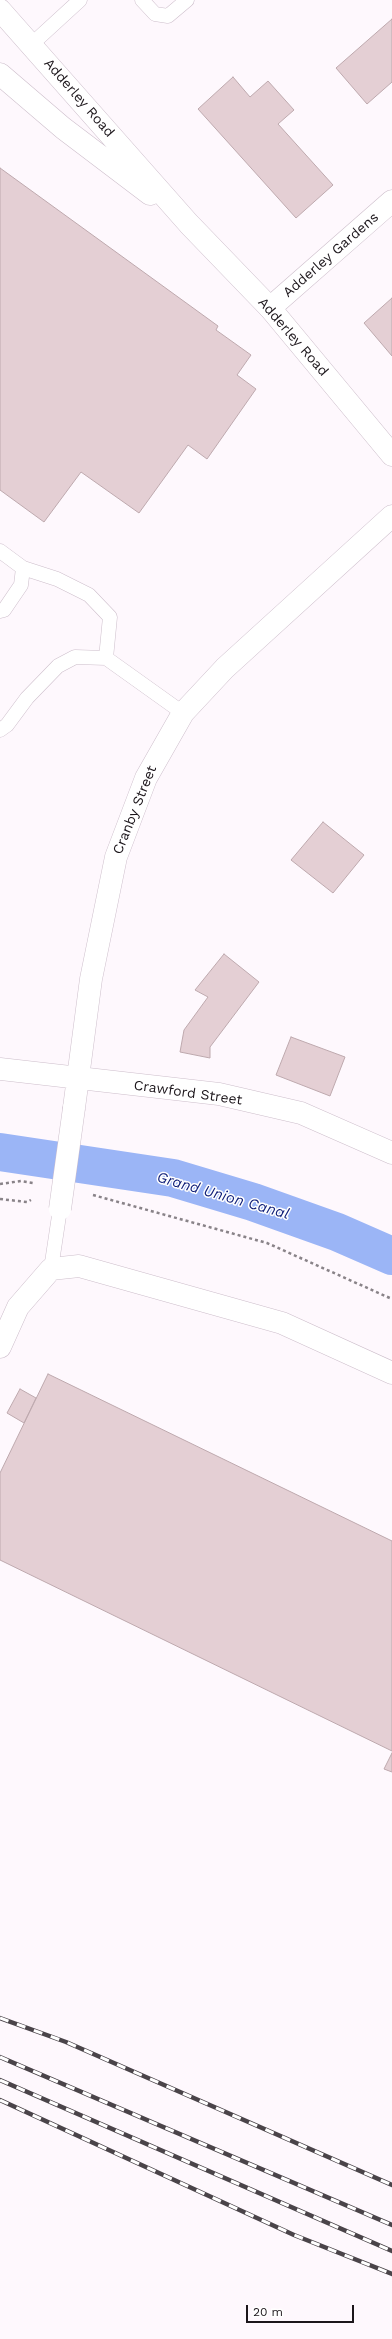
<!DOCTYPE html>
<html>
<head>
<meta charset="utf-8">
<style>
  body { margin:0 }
  #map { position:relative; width:392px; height:2339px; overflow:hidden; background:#fef8fd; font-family:"Work Sans",sans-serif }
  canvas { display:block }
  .scale { position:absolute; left:246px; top:2305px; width:108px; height:18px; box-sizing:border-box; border:2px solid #1c161b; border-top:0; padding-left:5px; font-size:12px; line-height:14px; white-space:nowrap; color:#1c161b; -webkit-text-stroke:3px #fff; paint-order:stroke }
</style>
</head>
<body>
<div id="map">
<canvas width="392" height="2339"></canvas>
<div class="scale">20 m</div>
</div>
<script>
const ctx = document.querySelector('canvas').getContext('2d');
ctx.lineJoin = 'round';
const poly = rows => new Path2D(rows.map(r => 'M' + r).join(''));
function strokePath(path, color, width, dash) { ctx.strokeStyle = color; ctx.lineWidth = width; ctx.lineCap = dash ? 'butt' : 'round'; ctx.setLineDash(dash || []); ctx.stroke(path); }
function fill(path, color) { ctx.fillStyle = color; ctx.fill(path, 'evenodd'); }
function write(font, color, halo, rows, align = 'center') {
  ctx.font = font + ' "Work Sans",sans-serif'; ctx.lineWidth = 3; ctx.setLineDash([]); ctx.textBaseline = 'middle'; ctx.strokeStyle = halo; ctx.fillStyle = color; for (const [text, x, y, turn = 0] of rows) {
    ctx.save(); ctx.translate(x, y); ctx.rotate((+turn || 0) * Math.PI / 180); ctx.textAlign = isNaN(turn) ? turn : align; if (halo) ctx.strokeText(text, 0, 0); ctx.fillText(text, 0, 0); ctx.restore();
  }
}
strokePath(poly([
  [0,1152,173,1178,253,1202,337,1232,392,1256]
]), '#9bb5f6', 38);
const building = poly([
  [392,19,392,82,367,104,336,68,392,19],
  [233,77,250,97,268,81,294,110,278,124,333,185,296,218,198,109,233,77],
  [0,168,218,326,216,330,251,355,237,375,256,389,207,459,188,445,139,513,81,472,44,522,0,490,0,168],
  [392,298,392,356,364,323,392,298],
  [323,822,364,855,333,893,291,860,323,822],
  [224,954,259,982,210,1047,210,1058,180,1052,184,1030,208,997,195,990,224,954],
  [291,1037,345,1057,330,1096,276,1075,291,1037],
  [48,1374,392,1541,392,1751,0,1560,0,1473,48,1374],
  [20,1389,36,1398,24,1423,7,1413,20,1389],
  [392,1753,392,1772,384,1769,392,1753]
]);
fill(building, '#e4cfd4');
strokePath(building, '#bea9ae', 1);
const service = poly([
  [142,0,155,14,168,16,187,0],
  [32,44,80,0],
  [0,551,23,568,57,579,89,595,110,617,106,658],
  [0,611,4,610,21,585,23,568],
  [0,730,7,725,27,698,58,666,75,657,106,658,183,713],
  [51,1269,60,1209]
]);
const minor = poly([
  [270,308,392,201],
  [0,1069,219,1094,301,1113,392,1153],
  [74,1108,91,979,116,857,146,778,183,713,225,668,392,516],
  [0,1347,18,1307,51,1269,79,1266,282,1323,392,1373]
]);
const secondary = poly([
  [0,10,189,224,270,308,392,455],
  [0,74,63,128,150,194]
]);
strokePath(service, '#cdbecb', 15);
strokePath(minor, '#cdbecb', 23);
strokePath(secondary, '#cdbecb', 23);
strokePath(poly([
  [0,1184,21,1181,33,1183],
  [93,1195,267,1243,392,1299],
  [0,1199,27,1202,31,1200]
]), '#898388', 2.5, [3, 3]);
strokePath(service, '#fff', 14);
strokePath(minor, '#fff', 22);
strokePath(secondary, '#fff', 22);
const rail = poly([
  [0,2018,66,2042,392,2185],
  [0,2057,392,2225],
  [0,2080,392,2251],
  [0,2100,294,2235,392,2274]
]);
strokePath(rail, '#4a4449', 4.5);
strokePath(rail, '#fff', 3, [9]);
const minorBridge = poly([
  [60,1209,74,1108]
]);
strokePath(minorBridge, '#cdbecb', 23, []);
strokePath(minorBridge, '#fff', 22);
write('14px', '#1c161b', '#fff', [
  ["Adderley Road",79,98,49],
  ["Adderley Gardens",331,255,-41],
  ["Adderley Road",293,337,49],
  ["Cranby Street",135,810,-68],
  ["Crawford Street",188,1093,8]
]);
write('italic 15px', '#0f1e78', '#fff', [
  ["Grand Union Canal",223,1196,16]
]);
</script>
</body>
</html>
